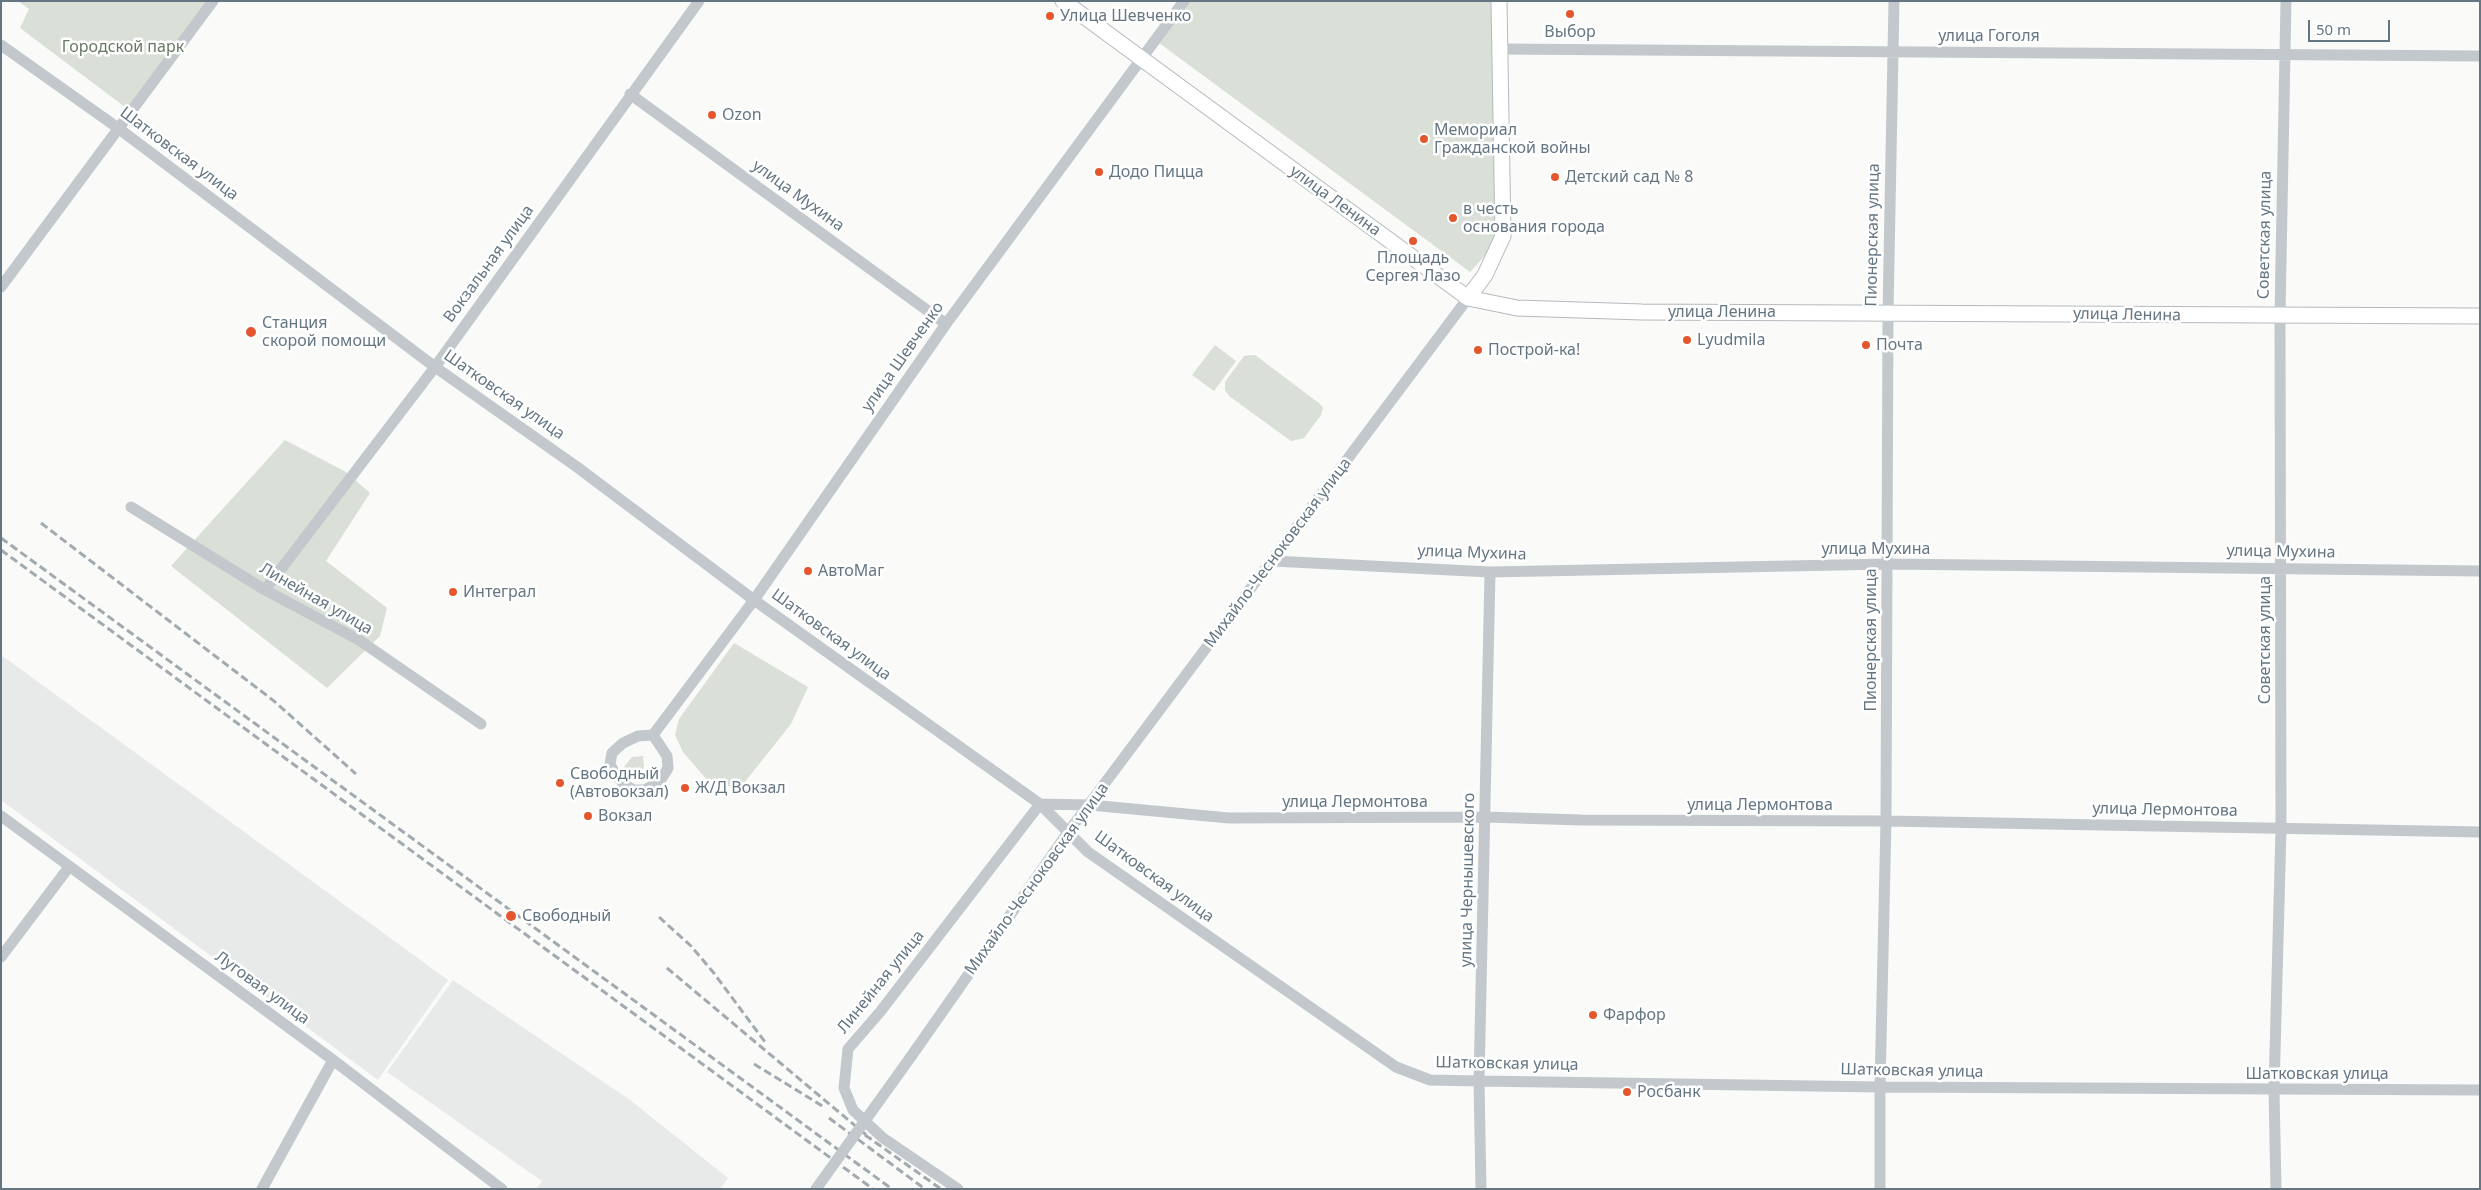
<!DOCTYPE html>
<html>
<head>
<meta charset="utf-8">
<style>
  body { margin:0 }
  #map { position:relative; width:2481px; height:1190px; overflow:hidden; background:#fafaf8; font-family:"Noto Sans",sans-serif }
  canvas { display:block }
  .frame { position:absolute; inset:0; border:2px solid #657683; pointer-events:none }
  .scale { position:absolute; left:2308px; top:20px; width:82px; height:22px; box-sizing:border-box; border:2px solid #657683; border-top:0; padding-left:6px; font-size:15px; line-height:18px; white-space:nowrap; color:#657683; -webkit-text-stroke:4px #fff; paint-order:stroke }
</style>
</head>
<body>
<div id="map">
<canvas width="2481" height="1190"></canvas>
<div class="frame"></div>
<div class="scale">50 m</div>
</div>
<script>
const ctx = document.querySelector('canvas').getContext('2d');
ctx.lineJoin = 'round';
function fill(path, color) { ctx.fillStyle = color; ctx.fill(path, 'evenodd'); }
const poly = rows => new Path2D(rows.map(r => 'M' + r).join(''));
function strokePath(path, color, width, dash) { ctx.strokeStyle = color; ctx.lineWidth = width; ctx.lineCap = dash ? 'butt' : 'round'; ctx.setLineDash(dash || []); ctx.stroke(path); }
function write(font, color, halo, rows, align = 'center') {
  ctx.font = font + ' "Noto Sans",sans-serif'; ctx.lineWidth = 5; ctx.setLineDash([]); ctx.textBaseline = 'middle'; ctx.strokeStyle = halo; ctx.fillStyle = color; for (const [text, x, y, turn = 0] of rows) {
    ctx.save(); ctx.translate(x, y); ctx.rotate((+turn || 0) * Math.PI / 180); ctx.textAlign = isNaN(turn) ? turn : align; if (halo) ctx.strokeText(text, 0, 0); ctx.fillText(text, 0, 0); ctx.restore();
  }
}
fill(poly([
  [1,655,448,980,378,1080,1,800],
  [453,980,630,1100,728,1178,720,1189,536,1189,542,1181,387,1072]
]), '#e8e9e9');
fill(poly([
  [18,1,213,1,133,113,20,28,29,9],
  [1185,1,1491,1,1499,69,1503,236,1470,272,1155,40],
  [1215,345,1236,361,1214,391,1192,375],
  [1250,355,1255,355,1320,404,1323,408,1321,415,1304,438,1291,441,1229,396,1225,390,1225,382,1244,356],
  [285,440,346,472,370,493,326,561,387,608,380,636,327,688,171,566],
  [734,643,808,687,791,724,744,783,715,789,683,752,675,735,679,719],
  [643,756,644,767,636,778,623,768,632,757]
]), '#dadfd7');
const major = poly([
  [1063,1,1468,298,1517,308,1642,312,2480,316],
  [1468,298,1485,275,1503,236,1499,1]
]);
strokePath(major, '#b5babe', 17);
strokePath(poly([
  [1,45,118,128,435,367,577,467,754,600,1040,804,1088,852,1396,1067,1430,1080,1479,1081,1880,1087,2480,1090],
  [1499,49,2480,56],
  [630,94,946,324],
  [1,287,213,1],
  [131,507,265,590,359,640,481,724],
  [1273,561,1490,572,1888,564,2480,571],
  [265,590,435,367,699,1],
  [653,735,667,756,668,768,660,781,645,790,634,790,625,785,615,774,610,764,612,753,623,743,638,736,653,735,754,600,946,324,1184,1],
  [1,816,333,1060,502,1189],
  [1,957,69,867],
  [910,1058,1069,831,1468,298],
  [262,1189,333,1060],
  [958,1189,883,1138,853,1110,844,1088,848,1049,880,1012,1040,804,1090,805,1229,818,1486,817,1581,820,1886,821,2480,832],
  [1481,1189,1479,1081,1490,572],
  [1880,1189,1880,1087,1886,821,1888,312,1894,1],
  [2276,1189,2274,1090,2281,829,2280,314,2286,1]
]), '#c3c8cc', 11);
strokePath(major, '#fff', 15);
strokePath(poly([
  [41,523,274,701,356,774],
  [1,538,892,1189],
  [1,550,873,1189],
  [659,917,691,946,713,972,765,1042],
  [667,968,871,1139],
  [754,1064,824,1107],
  [829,1118,925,1189],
  [865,1135,941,1189]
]), '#a2aab0', 3, [8, 4]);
strokePath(poly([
  [816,1189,910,1058]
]), '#c3c8cc', 11);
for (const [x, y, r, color] of [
  [1570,14,5,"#e4572e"],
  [1050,16,5,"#e4572e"],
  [712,115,5,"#e4572e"],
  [1424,139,5,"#e4572e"],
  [1099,172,5,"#e4572e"],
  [1555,177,5,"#e4572e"],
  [1453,218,5,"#e4572e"],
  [1413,241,5,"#e4572e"],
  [251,332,6,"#e4572e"],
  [1687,340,5,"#e4572e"],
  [1866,345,5,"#e4572e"],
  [1478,350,5,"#e4572e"],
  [808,571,5,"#e4572e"],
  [453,592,5,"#e4572e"],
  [560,783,5,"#e4572e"],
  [685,788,5,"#e4572e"],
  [588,816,5,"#e4572e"],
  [511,916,6,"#e4572e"],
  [1593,1015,5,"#e4572e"],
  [1627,1092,5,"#e4572e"]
]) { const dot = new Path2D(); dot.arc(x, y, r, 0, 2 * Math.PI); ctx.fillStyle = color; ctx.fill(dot); strokePath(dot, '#fff', 2); }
write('16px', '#657683', '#fff', [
  ["Улица Шевченко",1060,16],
  ["Выбор",1570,32,"center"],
  ["Ozon",722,115],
  ["Мемориал",1434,130],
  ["Гражданской войны",1434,148],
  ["Додо Пицца",1109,172],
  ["Детский сад № 8",1565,177],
  ["в честь",1463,209],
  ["основания города",1463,227],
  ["Площадь",1413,258,"center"],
  ["Сергея Лазо",1413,276,"center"],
  ["Станция",262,323],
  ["скорой помощи",262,341],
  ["Lyudmila",1697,340],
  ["Почта",1876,345],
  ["Построй-ка!",1488,350],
  ["АвтоМаг",818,571],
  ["Интеграл",463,592],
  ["Свободный",570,774],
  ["(Автовокзал)",570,792],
  ["Ж/Д Вокзал",695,788],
  ["Вокзал",598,816],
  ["Свободный",522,916],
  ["Фарфор",1603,1015],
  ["Росбанк",1637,1092]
], 'left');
write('16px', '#657683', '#fff', [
  ["улица Гоголя",1989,36],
  ["Шатковская улица",179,154,37],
  ["улица Мухина",798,196,36],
  ["улица Ленина",1335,201,36],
  ["Пионерская улица",1873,235,-89],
  ["Советская улица",2265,235,-89],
  ["Вокзальная улица",489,264,-54],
  ["улица Ленина",1722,312],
  ["улица Ленина",2127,315,1],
  ["улица Шевченко",903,357,-55],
  ["Шатковская улица",504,395,35],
  ["улица Мухина",1876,549],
  ["улица Мухина",2281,552,1],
  ["Михайло-Чесноковская улица",1278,553,-53],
  ["улица Мухина",1472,553,2],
  ["Линейная улица",316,599,30],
  ["Шатковская улица",831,635,36],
  ["Пионерская улица",1871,640,-90],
  ["Советская улица",2265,640,-90],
  ["улица Лермонтова",1355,802],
  ["улица Лермонтова",1760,805],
  ["улица Лермонтова",2165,810,1],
  ["Шатковская улица",1154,877,36],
  ["Михайло-Чесноковская улица",1037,879,-54],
  ["улица Чернышевского",1468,880,-89],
  ["Линейная улица",881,982,-51],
  ["Луговая улица",262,988,36],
  ["Шатковская улица",1507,1064,1],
  ["Шатковская улица",1912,1071,1],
  ["Шатковская улица",2317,1074]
]);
write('16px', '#687a64', '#fff', [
  ["Городской парк",123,47]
]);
</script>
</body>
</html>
